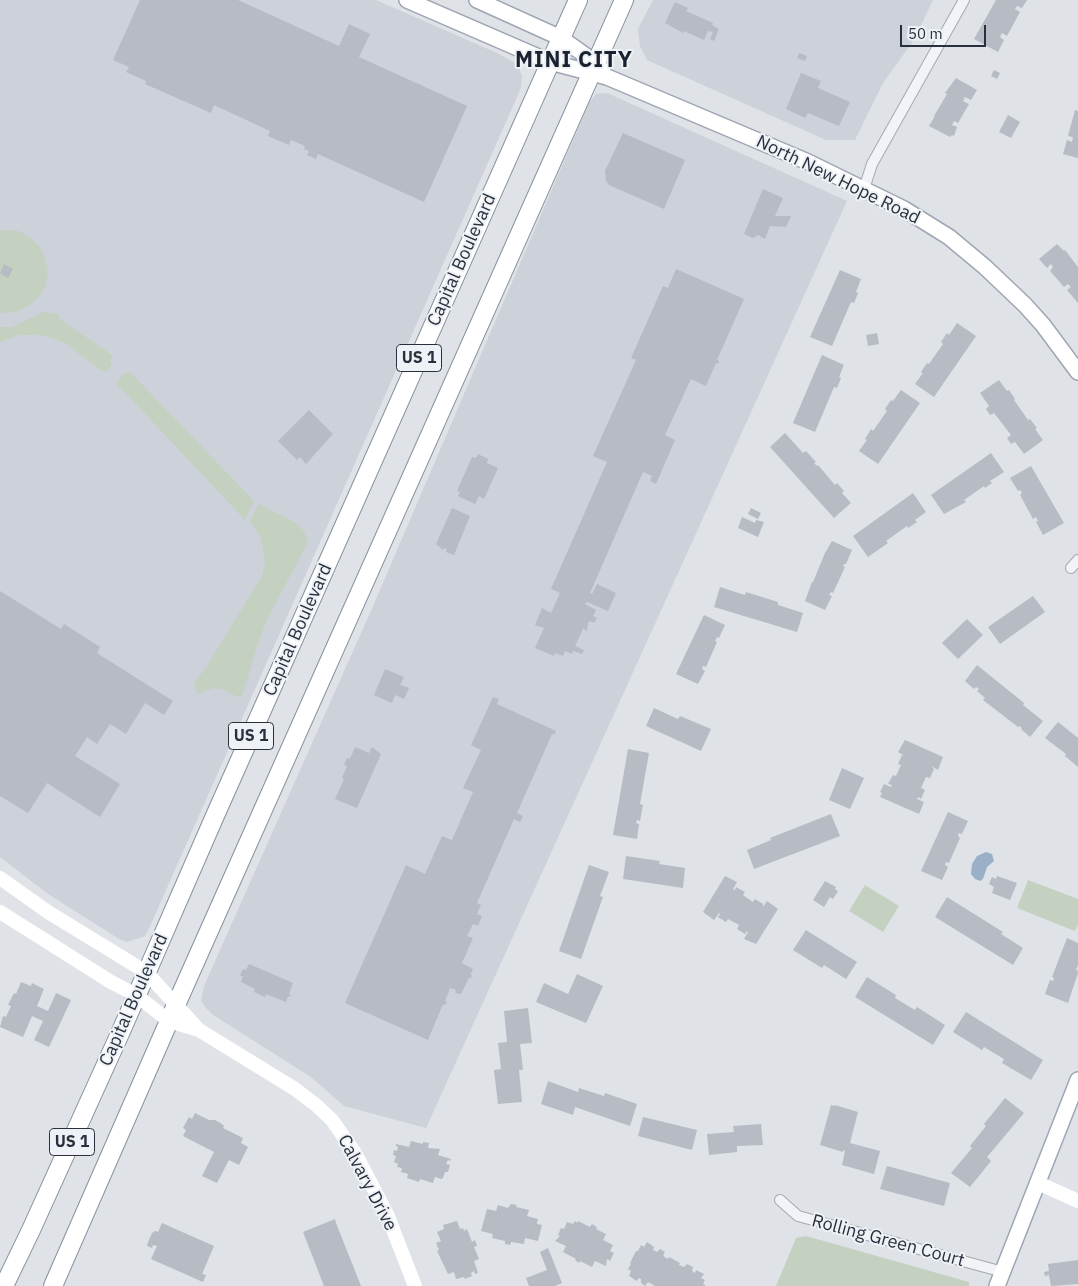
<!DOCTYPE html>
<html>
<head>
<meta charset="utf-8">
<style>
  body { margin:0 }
  #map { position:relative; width:1078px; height:1286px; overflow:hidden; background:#dfe2e7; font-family:"IBM Plex Sans",sans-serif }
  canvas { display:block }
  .scale { position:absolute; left:900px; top:25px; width:86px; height:22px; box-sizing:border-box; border:2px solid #28303e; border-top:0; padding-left:6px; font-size:15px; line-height:18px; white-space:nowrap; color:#28303e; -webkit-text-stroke:4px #eef1f5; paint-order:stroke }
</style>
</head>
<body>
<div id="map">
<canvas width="1078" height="1286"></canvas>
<div class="scale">50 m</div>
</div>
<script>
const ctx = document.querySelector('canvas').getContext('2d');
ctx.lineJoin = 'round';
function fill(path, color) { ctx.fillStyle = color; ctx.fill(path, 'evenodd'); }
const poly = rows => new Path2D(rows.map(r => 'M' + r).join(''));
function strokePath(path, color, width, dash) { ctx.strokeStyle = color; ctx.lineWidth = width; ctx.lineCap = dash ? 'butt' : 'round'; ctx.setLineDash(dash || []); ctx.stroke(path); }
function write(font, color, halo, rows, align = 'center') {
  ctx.font = font + ' "IBM Plex Sans",sans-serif'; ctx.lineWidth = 4; ctx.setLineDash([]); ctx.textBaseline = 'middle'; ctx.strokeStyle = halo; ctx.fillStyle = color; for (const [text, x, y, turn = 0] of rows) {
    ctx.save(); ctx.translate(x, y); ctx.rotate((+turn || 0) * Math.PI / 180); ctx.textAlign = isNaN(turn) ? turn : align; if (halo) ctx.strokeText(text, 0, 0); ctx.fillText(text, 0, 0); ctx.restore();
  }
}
fill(poly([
  [0,0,376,0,497,53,517,64,522,76,521,88,151,924,145,936,127,942,119,939,48,894,0,857],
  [653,0,933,0,914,40,883,83,855,140,826,140,647,60,640,46,638,29],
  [607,93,847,201,426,1128,344,1106,311,1077,213,1015,205,1007,201,1000,204,986,370,613,589,103,596,94]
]), '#cdd1d9');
fill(poly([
  [8,230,19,231,32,239,40,247,45,258,48,272,45,287,39,297,28,306,16,312,5,313,0,312,0,231],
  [43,312,58,314,60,319,109,353,113,356,110,361,112,364,108,371,104,372,99,369,65,343,53,338,38,335,19,335,0,342,0,327,12,327],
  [127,372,130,372,254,501,245,520,117,384,122,375],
  [259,504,296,523,304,531,308,542,269,616,260,637,242,696,238,697,222,689,213,688,198,694,195,689,194,683,207,666,262,576,265,564,263,549,261,538,250,521],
  [1028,880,1078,899,1078,924,1075,931,1017,908],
  [865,885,899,906,883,932,849,911],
  [806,1236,969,1282,969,1286,776,1286,796,1238]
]), '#c4d1c0');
fill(poly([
  [986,852,992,854,994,861,987,867,983,879,980,881,975,879,971,874,972,864,977,856]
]), '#9ab0c6');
fill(poly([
  [140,0,238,0,339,46,349,24,370,34,359,57,467,106,424,202,318,154,316,159,307,155,309,151,304,149,305,146,291,140,289,145,268,136,270,131,214,105,211,113,145,84,146,81,126,72,129,67,113,60],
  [996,0,1027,0,1022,8,1017,6,1015,9,1020,12,1007,36,1002,33,1000,37,1004,40,998,52,974,39],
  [675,2,688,8,686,11,713,23,712,25,719,29,714,41,710,39,713,32,708,31,704,40,684,31,683,33,665,23],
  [799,53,807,56,805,61,797,58],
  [994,70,1000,73,997,79,991,76],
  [801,73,821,81,818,88,850,102,839,126,808,113,805,118,786,109],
  [956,78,977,90,971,100,965,97,963,101,969,104,958,123,954,121,952,125,957,127,954,136,952,135,950,137,929,126,935,116,934,116,947,94,945,93],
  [1075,110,1078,111,1078,158,1063,154,1067,140,1072,142,1073,137,1068,136],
  [1008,115,1020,122,1011,138,999,132],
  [623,133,685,160,664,209,609,185,606,181,605,171],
  [763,189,783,198,775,216,791,216,786,227,770,226,765,239,758,235,753,238,744,234],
  [1057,244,1064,251,1065,250,1078,267,1078,303,1067,290,1071,287,1068,284,1064,287,1050,271,1053,267,1051,264,1047,268,1039,259],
  [4,264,13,269,8,278,0,273],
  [676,269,744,299,717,360,719,361,718,364,716,363,706,386,691,379,665,435,675,440,656,484,650,481,652,476,643,472,590,593,592,594,597,584,616,593,608,611,587,602,585,604,596,610,593,616,597,618,594,623,590,621,588,623,587,631,584,629,584,627,575,646,584,650,582,654,573,651,572,654,565,651,563,656,555,653,554,656,535,648,544,628,535,625,542,608,551,613,560,593,551,589,607,462,593,456,636,360,631,358,663,286,668,288],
  [840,270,861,279,856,292,858,293,854,303,851,302,832,346,810,337],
  [957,323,976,336,934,397,915,384,923,373,921,372,927,363,929,364,943,344,941,342,947,333,949,335],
  [877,333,879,344,868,346,866,335],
  [822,355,844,365,839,377,841,378,837,388,834,387,815,432,793,423],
  [999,380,1007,391,1009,390,1015,399,1014,400,1028,420,1030,419,1037,428,1035,429,1043,440,1024,454,1015,442,1011,444,1007,438,1011,435,994,413,990,415,986,409,989,406,980,393],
  [901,390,920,403,878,464,859,451,867,440,865,439,871,429,873,431,887,411,885,409,891,400,893,401],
  [309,410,333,434,306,464,300,457,297,460,278,441],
  [785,433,803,453,806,451,816,462,814,463,817,466,818,465,835,485,837,483,844,491,842,493,851,503,834,518,770,447],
  [991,453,1004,472,990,481,992,483,985,488,984,486,964,500,966,502,944,514,931,495],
  [478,454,488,459,487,463,498,468,484,499,479,496,475,504,458,496,460,492,457,491,472,457,476,458],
  [1031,466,1064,523,1043,535,1036,522,1038,521,1036,517,1033,519,1020,495,1022,493,1020,490,1018,491,1010,478],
  [913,493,926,512,915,520,917,522,908,528,907,526,886,541,888,543,868,557,853,536],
  [452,508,470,516,454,555,446,552,447,549,444,548,443,550,436,544],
  [751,508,761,513,758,519,748,514],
  [742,517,755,523,756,520,764,522,758,537,738,528],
  [832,541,852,550,846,564,844,564,843,566,845,567,833,593,831,592,829,595,832,596,825,610,805,601,812,582,813,582,825,553],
  [720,587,745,595,746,592,778,602,778,605,803,613,797,632,714,607],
  [0,591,61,629,64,624,100,647,97,653,173,701,164,715,145,703,126,734,110,724,97,744,87,737,75,756,120,784,100,817,47,783,28,813,0,796],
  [1033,596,1045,612,1000,644,988,627],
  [704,615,725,625,719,638,717,637,715,641,717,642,706,667,703,666,702,669,705,671,698,684,676,674],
  [967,619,983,635,958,659,942,643],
  [977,665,1024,703,1023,705,1043,721,1030,737,1021,729,1022,728,1019,726,1018,727,983,700,985,698,977,691,979,689,976,687,974,689,965,681],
  [385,669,404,677,400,685,409,688,404,699,395,695,392,703,374,695],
  [493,697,499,699,497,704,556,731,554,735,552,734,517,813,523,816,520,822,514,819,477,903,481,905,477,914,482,916,478,926,473,924,467,936,473,938,462,963,473,969,470,975,472,975,471,978,469,978,461,994,455,993,456,990,450,988,445,1001,447,1002,445,1005,443,1004,428,1040,345,1003,406,865,425,874,442,836,452,840,473,792,463,788,481,750,471,745],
  [654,708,678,719,680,716,711,729,701,751,646,726],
  [1058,722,1078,738,1078,767,1065,756,1066,754,1045,738],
  [905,740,943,757,938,770,931,766,934,769,930,778,926,777,921,788,925,790,921,799,918,797,917,799,924,802,919,814,880,797,882,793,880,792,884,784,891,787,892,785,888,784,893,775,896,776,901,765,898,764,902,755,905,756,898,752],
  [355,747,369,753,372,747,381,754,357,808,335,799,344,779,342,778,347,766,344,765,347,758,350,759],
  [628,749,649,753,640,804,643,805,640,821,637,820,636,823,639,824,637,839,613,835],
  [842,768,864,778,850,809,829,800],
  [948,812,968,821,962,834,959,833,958,836,960,838,949,863,946,862,945,865,948,867,942,880,921,871],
  [831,814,840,836,754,869,747,850,771,840,770,838],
  [626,856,660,861,659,864,685,868,683,888,623,879],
  [589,865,609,872,600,896,603,897,581,959,559,951],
  [725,876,737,882,733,889,735,890,736,887,745,892,743,895,753,902,755,899,763,904,763,907,767,901,778,909,756,944,744,939,748,932,747,931,745,934,737,929,739,925,728,919,726,922,718,917,720,914,719,913,714,920,703,912],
  [997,876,1017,883,1010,900,992,893,994,887,989,884,992,877,996,879],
  [825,881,836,887,835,889,838,891,833,899,830,897,824,907,813,900],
  [947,897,1003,932,1001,934,1023,948,1013,965,935,917],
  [806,930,857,962,846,979,824,965,822,968,793,950],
  [1067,938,1078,943,1078,965,1076,970,1078,971,1078,973,1068,1003,1045,994,1050,980,1053,981,1054,978,1052,977],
  [249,964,293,983,289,994,291,995,290,997,288,996,286,1002,266,994,265,997,254,992,255,989,241,982,243,976,240,976,243,969,246,970],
  [577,974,603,986,586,1023,536,1002,544,983,568,994],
  [867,977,896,995,895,998,915,1010,917,1007,945,1025,933,1045,855,997],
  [21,982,31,986,32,983,44,989,37,1006,48,1011,56,993,71,1000,49,1047,34,1040,43,1021,32,1016,23,1037,0,1027,3,1016,6,1017,11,1006,8,1005,14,993,16,994],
  [528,1008,532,1043,520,1044,523,1070,519,1070,522,1102,498,1104,494,1070,501,1069,498,1043,507,1042,504,1011],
  [966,1012,1043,1060,1031,1080,1002,1063,1004,1059,984,1047,982,1050,953,1032],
  [548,1081,578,1092,579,1088,604,1096,605,1093,637,1104,630,1126,575,1107,573,1115,541,1104],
  [1005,1098,1024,1113,987,1157,991,1161,970,1187,951,1173,972,1148,970,1146,986,1126,984,1124],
  [831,1105,835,1106,835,1105,858,1112,850,1143,880,1151,874,1174,842,1165,845,1151,843,1150,843,1152,820,1145],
  [195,1113,209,1120,215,1120,222,1124,224,1126,223,1128,243,1138,241,1143,248,1147,239,1165,229,1160,217,1183,202,1176,214,1152,183,1136,186,1130,183,1128,189,1117,192,1119],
  [643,1117,697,1130,692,1150,638,1136],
  [761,1124,763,1145,737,1146,737,1152,709,1155,707,1134,734,1132,733,1126],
  [411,1141,423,1144,423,1142,429,1143,428,1148,440,1149,438,1155,451,1159,450,1161,448,1160,446,1164,450,1165,448,1172,445,1172,443,1178,441,1179,435,1177,433,1183,420,1179,419,1182,407,1178,408,1174,401,1172,402,1168,397,1167,398,1164,394,1162,396,1156,393,1155,394,1150,397,1151,398,1147,396,1146,396,1144,409,1147],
  [887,1166,950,1183,944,1206,880,1189],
  [511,1204,517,1205,516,1207,529,1210,527,1216,538,1219,537,1224,542,1225,538,1241,525,1238,524,1244,511,1242,510,1245,505,1244,505,1241,492,1238,493,1234,481,1231,487,1209,496,1211,498,1205,508,1208],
  [335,1219,336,1223,361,1286,324,1286,303,1232],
  [457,1221,460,1229,463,1228,464,1231,467,1229,472,1242,475,1240,477,1246,474,1247,479,1259,474,1261,478,1273,475,1274,474,1271,471,1273,472,1276,465,1279,464,1277,456,1279,454,1272,448,1274,437,1251,439,1250,436,1243,441,1241,437,1232,444,1229,443,1225],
  [575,1221,577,1223,578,1221,590,1227,592,1224,597,1227,596,1229,606,1234,603,1240,613,1245,610,1251,614,1253,610,1261,607,1259,606,1266,595,1261,592,1267,580,1261,579,1263,575,1260,576,1259,563,1252,566,1246,555,1241,560,1236,558,1235,561,1228,564,1229,567,1222,573,1224],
  [162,1223,214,1246,202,1274,206,1275,203,1282,151,1259,157,1246,153,1245,152,1248,147,1246,148,1242,152,1233,155,1231,158,1232],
  [647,1242,654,1247,653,1250,657,1252,660,1249,665,1252,663,1256,668,1259,669,1257,680,1263,679,1265,684,1267,687,1264,693,1267,692,1271,695,1273,696,1270,704,1274,701,1278,705,1280,703,1284,706,1286,655,1286,648,1282,645,1286,641,1283,641,1279,639,1278,637,1281,629,1276,631,1271,628,1269,631,1264,630,1263,636,1251,638,1251,641,1245,644,1247],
  [548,1248,562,1283,555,1286,529,1286,526,1278,547,1270,540,1252],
  [1078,1260,1078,1284,1051,1286,1049,1275,1045,1276,1044,1272,1049,1271,1048,1264]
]), '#b6bbc4');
const street = poly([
  [864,189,872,164,964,0],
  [1071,568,1078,560],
  [780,1200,798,1216,1003,1272]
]);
const primary = poly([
  [407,0,550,62,607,77,808,162,904,209,949,237,985,267,1025,305,1043,325,1078,372],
  [477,0,561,38,596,63,603,71],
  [997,1286,1078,1080]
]);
const highway = poly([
  [4,1286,31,1230,122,1029,214,818,578,0],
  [53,1286,176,1005,624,0]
]);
strokePath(street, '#a4a9b1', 12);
strokePath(primary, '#9ea6b3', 18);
strokePath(highway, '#86909d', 20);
strokePath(street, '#f1f3f6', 10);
strokePath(poly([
  [0,878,48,912,146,972,199,1030],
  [0,912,111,982,136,995,169,1021,199,1030,295,1089,316,1105,332,1120,355,1153,387,1214,415,1286],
  [1038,1183,1078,1201]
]), '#fff', 14);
strokePath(primary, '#fff', 15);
strokePath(highway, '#fff', 18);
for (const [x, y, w] of [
  [419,358,45],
  [251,736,45],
  [72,1142,45]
]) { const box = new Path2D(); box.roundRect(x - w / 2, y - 13.5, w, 27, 4); ctx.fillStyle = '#eef1f5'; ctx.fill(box); strokePath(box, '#28303e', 1); }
write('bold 16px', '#28303e', null, [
  ["US 1",419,358],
  ["US 1",251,736],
  ["US 1",72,1142]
]);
write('18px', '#28303e', '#eef1f5', [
  ["North New Hope Road",838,180,26],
  ["Capital Boulevard",462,260,-66],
  ["Capital Boulevard",298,630,-66],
  ["Capital Boulevard",134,1000,-66],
  ["Calvary Drive",367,1183,62],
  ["Rolling Green Court",888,1241,15]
]);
ctx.letterSpacing = '1px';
write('bold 22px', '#1a212f', '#eef1f5', [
  ["MINI CITY",574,61]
]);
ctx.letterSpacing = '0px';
</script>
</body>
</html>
